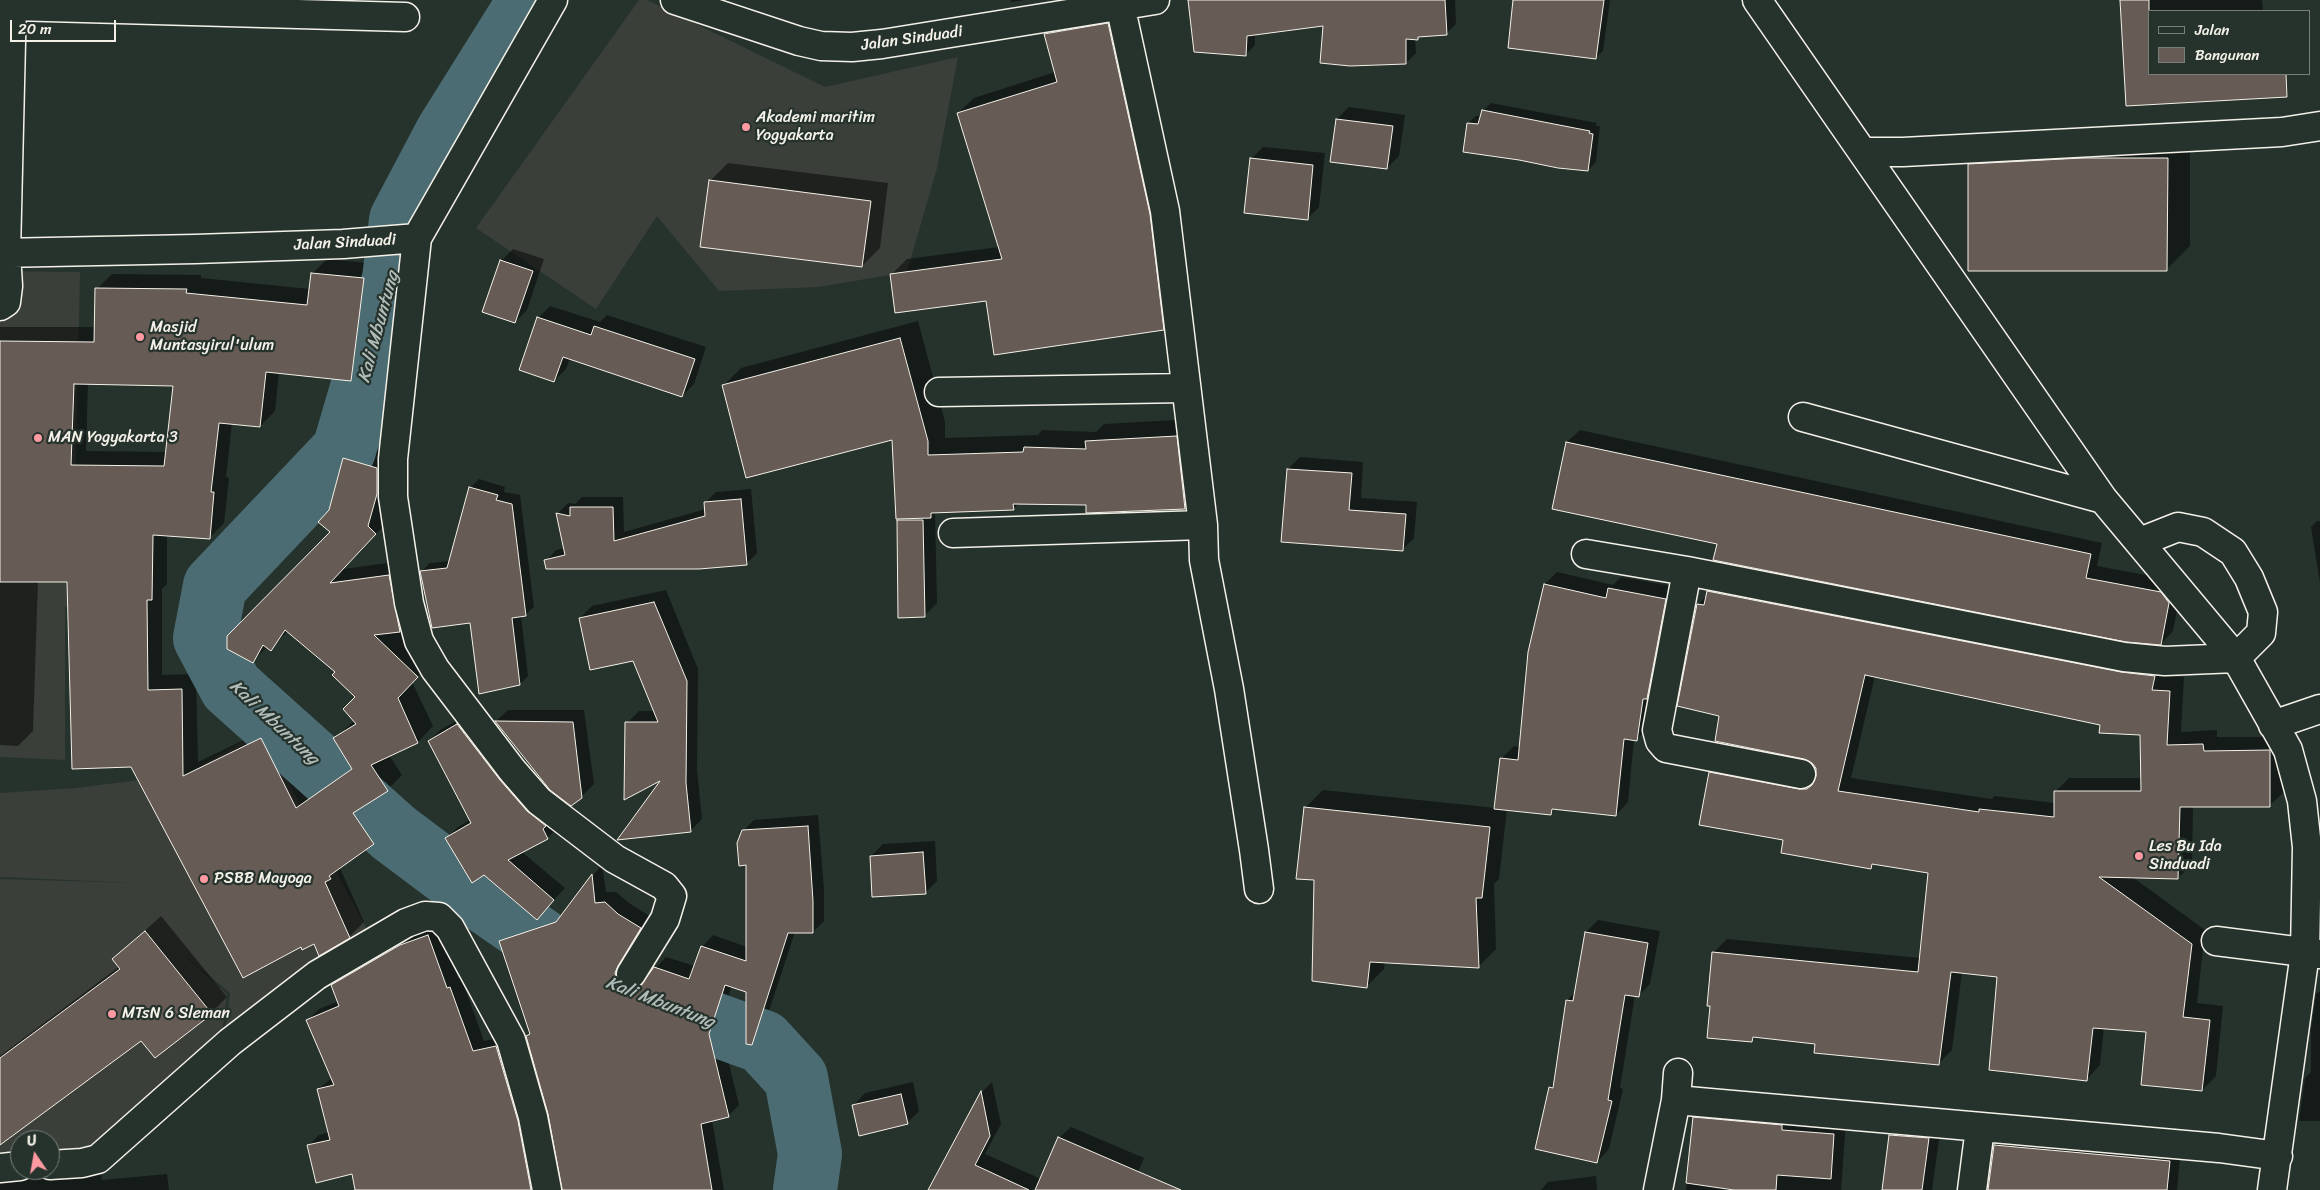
<!DOCTYPE html>
<html>
<head>
<meta charset="utf-8">
<style>
  body { margin:0 }
  #map { position:relative; width:2320px; height:1190px; overflow:hidden; background:#26332d; font-family:Sriracha,sans-serif }
  canvas { display:block }
  .legend { position:absolute; left:2148px; top:10px; width:162px; height:65px; box-sizing:border-box; background:#26332d; border:1px solid #787f78; margin:0; padding:6px 9px; list-style:none; font-size:15px; color:#f4f1e8 }
  .legend li { display:flex; align-items:center; gap:10px; height:25px }
  .legend b { width:25px; border:1px solid #787f78 }
  .north { position:absolute; left:10px; top:1130px; width:50px; height:50px; box-sizing:border-box; background:#26332d; border:1px solid #787f78; border-radius:50%; rotate:348deg; font-size:14px; font-weight:700; line-height:20px; text-align:center; color:#f4f1e8 }
  .north::after { content:''; display:block; margin:auto; width:18px; height:22px; background:#ff9aa2; clip-path:polygon(50% 0,100% 100%,50% 72%,0 100%) }
  .scale { position:absolute; left:10px; top:20px; width:106px; height:22px; box-sizing:border-box; border:2px solid #f4f1e8; border-top:0; padding-left:6px; font-size:15px; line-height:18px; white-space:nowrap; color:#f4f1e8; -webkit-text-stroke:4px #26332d; paint-order:stroke }
</style>
</head>
<body>
<div id="map">
<canvas width="2320" height="1190"></canvas>
<ul class="legend">
<li><b style="height:6px;background:#26332d"></b>Jalan</li>
<li><b style="height:14px;background:#675b55"></b>Bangunan</li>
</ul>
<div class="north">U</div>
<div class="scale">20 m</div>
</div>
<script>
const ctx = document.querySelector('canvas').getContext('2d');
ctx.lineJoin = 'round';
function fill(path, color) { ctx.fillStyle = color; ctx.fill(path, 'evenodd'); }
const poly = rows => new Path2D(rows.map(r => 'M' + r).join(''));
function strokePath(path, color, width, dash) { ctx.strokeStyle = color; ctx.lineWidth = width; ctx.lineCap = dash ? 'butt' : 'round'; ctx.setLineDash(dash || []); ctx.stroke(path); }
function write(font, color, halo, rows, align = 'center') {
  ctx.font = font + ' Sriracha,sans-serif'; ctx.lineWidth = 4.5; ctx.setLineDash([]); ctx.textBaseline = 'middle'; ctx.strokeStyle = halo; ctx.fillStyle = color; for (const [text, x, y, turn = 0] of rows) {
    ctx.save(); ctx.translate(x, y); ctx.rotate((+turn || 0) * Math.PI / 180); ctx.textAlign = isNaN(turn) ? turn : align; if (halo) ctx.strokeText(text, 0, 0); ctx.fillText(text, 0, 0); ctx.restore();
  }
}
fill(poly([
  [639,0,647,0,825,87,958,57,937,168,907,272,819,287,719,291,657,216,596,309,476,228],
  [0,271,80,272,73,604,65,607,65,760,0,757],
  [261,730,371,937,225,1033,230,993,178,950,227,994,222,1034,92,1154,50,1156,50,1140,20,1140,20,1157,0,1158,0,879,136,883,0,877,0,793,76,788,187,774]
]), '#3a3f39');
fill(poly([
  [1011,0,1025,0,1011,2],
  [1189,0,1455,0,1456,24,1447,33,1420,35,1415,38,1416,53,1406,63,1325,25,1255,34,1255,45,1245,55],
  [1519,0,1610,0,1603,51,1595,58],
  [2121,0,2262,0,2263,11,2149,11,2149,74,2266,75,2127,105],
  [1125,17,1178,313,1163,328,987,300,892,274,907,259,999,247,958,113,974,98,1055,72,1065,33],
  [1491,103,1597,123,1596,126,1600,126,1596,162,1588,170,1468,123,1476,116,1481,116,1483,111],
  [1349,107,1405,115,1399,156,1387,168,1337,119],
  [2190,136,2190,246,2167,269,1969,165,1992,142],
  [1263,147,1325,153,1319,207,1307,219,1251,159],
  [728,163,888,183,880,248,862,266,710,181],
  [513,249,544,259,527,310,515,322,501,261],
  [327,259,378,264,366,365,351,380,279,372,275,411,260,426,232,423,226,477,229,478,224,523,209,538,167,535,167,584,162,589,162,675,196,674,198,762,277,724,311,794,352,766,334,739,355,720,357,697,337,672,288,631,270,649,267,647,253,661,332,532,330,511,345,459,360,444,392,453,391,518,343,569,404,561,415,615,400,630,432,661,412,682,433,726,418,742,389,755,402,775,387,790,370,801,389,828,374,843,340,868,364,922,349,937,315,943,132,766,68,581,38,580,33,731,18,746,0,745,0,327,96,327,97,289,112,274,201,275,201,278,310,289,312,274],
  [88,383,175,384,167,452,86,451],
  [550,306,600,322,607,315,706,347,694,384,682,396,570,358,566,369,554,381,538,318],
  [918,321,945,422,945,438,1038,435,1042,430,1096,432,1104,424,1194,419,1202,491,1185,508,1020,502,1013,509,935,512,937,603,925,615,898,521,901,518,893,438,723,386,741,368],
  [1580,430,2102,543,2097,566,2173,580,2181,590,2173,631,2161,644,1718,543,1567,442],
  [1300,457,1363,462,1361,498,1417,502,1414,538,1402,550,1288,469],
  [479,479,505,487,504,492,520,495,534,607,525,615,521,616,528,676,520,684,470,622,421,572,430,563,450,561,470,488],
  [751,489,757,553,746,564,546,561,556,550,565,548,558,513,568,503,575,504,582,497,623,497,624,532,706,509,705,503,716,492],
  [2317,521,2320,521,2320,583,2311,527],
  [1557,572,1613,585,1621,577,1677,587,1649,727,1637,739,1634,739,1628,802,1616,815,1556,808,1551,813,1507,809,1499,879,1494,884,1496,949,1478,967,1385,962,1384,969,1366,987,1315,879,1305,808,1323,790,1496,808,1502,758,1514,746,1520,747,1529,652,1545,584],
  [1722,577,2168,662,2165,676,2184,677,2181,732,2217,730,2217,737,2284,737,2284,792,2270,805,2193,806,2192,864,2178,878,2131,876,2205,930,2197,1003,2223,1006,2216,1076,2202,1090,2148,1031,2104,1027,2100,1065,2087,1079,1999,976,1962,972,1952,1050,1938,1064,1816,1043,1757,1037,1752,1041,1713,953,1727,939,1920,958,1930,872,1875,863,1870,867,1785,839,1710,773,1724,759,1818,776,1817,768,1812,762,1721,715,1698,605],
  [1875,676,2141,733,2142,778,2069,778,2055,792,2055,803,1994,796,1992,799,1851,778],
  [666,590,698,669,697,770,702,819,690,831,664,777,627,723,639,711,655,711,634,660,580,618,592,606],
  [508,710,584,710,594,784,581,797,496,721],
  [469,714,559,827,547,838,522,852,565,888,537,918,447,838,458,827,471,819,429,741,440,730],
  [818,815,824,889,824,921,813,932,795,932,762,1032,751,1043,747,991,732,986,719,1022,739,1105,728,1116,712,1120,724,1190,563,1190,550,1114,527,1036,531,1033,501,941,512,930,565,913,593,875,602,865,606,892,616,892,629,903,651,917,643,979,647,978,666,957,695,966,702,947,713,935,747,947,748,864,743,831,754,820],
  [935,841,937,881,925,893,871,856,883,844],
  [161,916,227,997,211,1013,141,1039,0,1142,0,1056,120,966,114,959],
  [1598,920,1660,931,1650,984,1638,996,1635,995,1620,1088,1623,1089,1609,1149,1597,1162,1550,1087,1555,1083,1567,1000,1575,992,1586,932],
  [439,925,458,978,461,977,484,1041,507,1036,547,1190,356,1190,353,1173,308,1146,319,1135,329,1132,318,1089,332,1078,308,1020,319,1009,339,1001,332,985,343,974,412,934],
  [2320,991,2320,1121,2299,1121,2305,1078,2311,1072,2311,1030,2316,994],
  [913,1082,919,1111,907,1123,853,1106,865,1093],
  [992,1082,1001,1124,985,1154,1041,1179,1059,1138,1071,1127,1144,1158,1131,1190,930,1189,982,1092],
  [1707,1106,1846,1122,1841,1190,1686,1190,1695,1118],
  [1903,1123,1941,1126,1932,1190,1884,1190,1891,1135],
  [2007,1133,2181,1149,2177,1190,1989,1190,1995,1145],
  [100,1168,102,1180,167,1174,169,1190,0,1190,0,1177,23,1178],
  [1596,1176,1597,1190,1541,1190,1548,1182]
]), '#0007');
strokePath(poly([
  [525,0,522,13,447,133,401,220,394,279,344,450,215,586,205,638,231,687,394,833,490,905,606,985,763,1042,796,1078,810,1154,805,1190]
]), '#4c6c73', 64);
const building = poly([
  [1188,0,1445,0,1447,35,1418,37,1418,40,1406,39,1406,64,1350,66,1320,63,1323,26,1247,36,1246,56,1194,52,1188,0],
  [1513,0,1604,0,1596,59,1508,48,1513,0],
  [2120,0,2149,0,2149,74,2286,74,2287,97,2126,106,2120,0],
  [1108,23,1150,214,1164,330,994,355,986,301,895,313,890,274,1002,259,957,113,1057,82,1044,34,1108,23],
  [1482,110,1590,131,1589,133,1593,134,1588,171,1558,168,1519,160,1463,152,1467,123,1478,124,1482,110],
  [1336,119,1393,126,1387,169,1330,162,1336,119],
  [1250,158,1313,165,1308,220,1244,213,1250,158],
  [2082,158,2168,158,2167,271,1968,271,1968,164,2082,158],
  [709,180,871,201,862,267,700,247,709,180],
  [500,260,533,271,515,323,482,312,500,260],
  [311,273,364,278,351,381,266,372,260,427,219,423,211,492,214,492,210,539,153,535,152,600,147,600,148,690,182,689,183,776,261,738,296,808,352,769,333,738,356,724,343,709,355,697,332,675,335,672,285,630,271,651,263,645,253,663,227,649,227,636,330,532,318,522,329,510,343,458,377,468,377,494,368,526,376,534,330,583,389,575,400,632,374,635,418,677,398,698,418,743,371,765,388,791,353,813,374,844,329,876,331,879,325,882,350,938,319,956,314,944,302,950,301,947,243,978,131,767,72,769,67,582,0,582,0,341,94,342,95,288,187,289,186,293,307,305,311,273],
  [74,384,173,386,164,466,71,465,74,384],
  [537,317,591,335,594,326,695,359,682,397,563,357,554,382,519,370,537,317],
  [900,338,928,441,928,455,1023,452,1024,447,1086,449,1085,441,1177,436,1185,509,1086,513,1086,505,1013,504,1014,510,931,513,931,518,896,519,892,440,746,478,722,385,900,338],
  [1566,442,2091,554,2086,578,2161,592,2169,603,2161,645,2126,642,1713,560,1717,544,1552,509,1566,442],
  [1287,469,1352,473,1349,510,1406,514,1403,551,1281,542,1287,469],
  [469,487,498,495,496,500,512,504,526,616,512,618,520,685,479,694,470,623,432,628,420,571,447,568,469,487],
  [741,499,747,565,699,569,546,569,544,560,565,555,556,513,570,516,570,507,613,507,614,541,705,516,704,502,741,499],
  [897,520,923,520,925,617,898,618,897,520],
  [1544,584,1606,598,1608,588,1666,599,1647,699,1643,699,1637,741,1624,739,1616,816,1552,809,1551,815,1494,809,1500,758,1518,760,1528,652,1544,584],
  [1707,591,2121,672,2155,676,2152,690,2170,691,2167,745,2203,744,2204,751,2270,750,2270,807,2180,807,2178,879,2099,877,2192,944,2183,1017,2210,1020,2202,1091,2141,1085,2146,1032,2093,1028,2087,1081,1989,1070,1997,977,1951,972,1939,1065,1814,1053,1815,1044,1753,1037,1752,1042,1707,1038,1710,1006,1707,1006,1712,952,1918,972,1928,873,1872,864,1871,869,1781,853,1783,840,1699,825,1709,772,1799,789,1807,789,1812,785,1816,776,1816,768,1812,763,1804,759,1715,741,1719,716,1677,706,1697,604,1704,605,1707,591],
  [1865,675,2100,725,2099,733,2140,735,2141,791,2054,791,2054,817,1979,809,1979,812,1838,791,1865,675],
  [654,602,687,681,686,783,691,832,617,840,660,781,624,800,625,722,658,722,633,661,590,670,579,618,654,602],
  [495,721,573,722,582,798,571,806,550,790,495,721],
  [457,724,500,780,527,811,546,826,543,829,548,839,508,860,554,900,537,920,484,875,472,883,445,838,471,823,428,741,457,724],
  [1304,807,1490,827,1482,898,1476,898,1479,968,1370,962,1367,988,1312,981,1314,880,1296,879,1304,807],
  [808,826,813,901,813,933,788,933,752,1045,746,1044,746,992,725,985,709,1034,729,1117,701,1124,712,1190,562,1190,548,1114,526,1036,530,1034,499,941,556,922,592,874,595,903,605,902,618,914,641,928,618,966,615,973,617,981,623,987,631,990,639,987,654,967,689,979,701,946,746,961,746,865,739,866,737,843,742,830,808,826],
  [923,852,926,894,872,897,870,856,923,852],
  [145,931,212,1014,155,1058,141,1041,0,1145,0,1058,120,969,112,959,145,931],
  [1585,932,1648,943,1639,997,1625,995,1608,1100,1612,1101,1597,1163,1535,1149,1549,1087,1553,1088,1566,1000,1573,1001,1585,932],
  [428,935,447,988,450,987,473,1051,496,1046,518,1121,531,1190,355,1190,352,1174,316,1183,307,1145,330,1140,317,1089,334,1085,306,1020,339,1006,331,985,400,945,428,935],
  [981,1091,990,1136,975,1165,1029,1190,928,1190,981,1091],
  [901,1094,908,1124,859,1136,852,1105,901,1094],
  [1693,1117,1782,1125,1782,1130,1834,1134,1831,1179,1777,1175,1776,1190,1734,1190,1686,1183,1693,1117],
  [1889,1135,1929,1138,1922,1190,1882,1190,1889,1135],
  [1058,1137,1181,1190,1035,1190,1058,1137],
  [1994,1145,2170,1161,2167,1190,1988,1190,1994,1145]
]);
fill(building, '#675b55');
strokePath(building, '#f4f1e8', 1);
const minor = poly([
  [675,0,799,41,821,46,852,47,882,44,1155,0],
  [1119,0,1165,211,1203,525,1204,560,1229,689,1254,850,1259,889],
  [1757,0,2103,499,2236,658,2288,750,2302,801,2307,847,2305,953,2272,1190],
  [12,6,405,17],
  [1863,152,1903,152,2282,132,2320,126],
  [417,238,393,459,393,497,409,603,419,641,435,669,512,770,539,801,615,859,664,886,672,896,665,919,631,974],
  [0,253,195,249,343,244,417,238,553,0],
  [0,306,6,302,8,286,6,253,12,0],
  [939,392,1186,388],
  [1803,417,2103,499],
  [953,533,1203,525],
  [1586,554,1687,571,2124,657,2165,661,2236,658,2261,633,2263,612,2249,578,2233,552,2203,532,2178,527,2140,542],
  [1687,571,1657,730,1660,741,1666,748,1801,774],
  [2273,725,2320,709],
  [2216,941,2320,954],
  [1676,1100,2219,1148,2278,1156],
  [50,1165,82,1163,98,1159,230,1042,317,975,406,923,425,916,439,917,450,928,511,1040,533,1117,547,1190],
  [0,1168,20,1166],
  [1658,1190,1676,1100,1678,1073],
  [1972,1190,1980,1128]
]);
strokePath(minor, '#f4f1e8', 31);
strokePath(minor, '#26332d', 28);
for (const [x, y, r, color] of [
  [746,127,5,"#ff9aa2"],
  [140,337,5,"#ff9aa2"],
  [38,438,5,"#ff9aa2"],
  [2139,856,5,"#ff9aa2"],
  [204,879,5,"#ff9aa2"],
  [112,1014,5,"#ff9aa2"]
]) { const dot = new Path2D(); dot.arc(x, y, r, 0, 2 * Math.PI); ctx.fillStyle = color; ctx.fill(dot); strokePath(dot, '#26332d', 2); }
write('16px', '#f4f1e8', '#26332d', [
  ["Jalan Sinduadi",912,39,-8],
  ["Jalan Sinduadi",345,243,-3]
]);
write('16px', '#f4f1e8', '#26332d', [
  ["Akademi maritim",756,118],
  ["Yogyakarta",756,136],
  ["Masjid",150,328],
  ["Muntasyirul'ulum",150,346],
  ["MAN Yogyakarta 3",48,438],
  ["Les Bu Ida",2149,847],
  ["Sinduadi",2149,865],
  ["PSBB Mayoga",214,879],
  ["MTsN 6 Sleman",122,1014]
], 'left');
write('italic 18px', '#b1bcb9', '#26332d', [
  ["Kali Mbuntung",379,327,-75],
  ["Kali Mbuntung",274,723,43],
  ["Kali Mbuntung",660,1003,21]
]);
</script>
</body>
</html>
